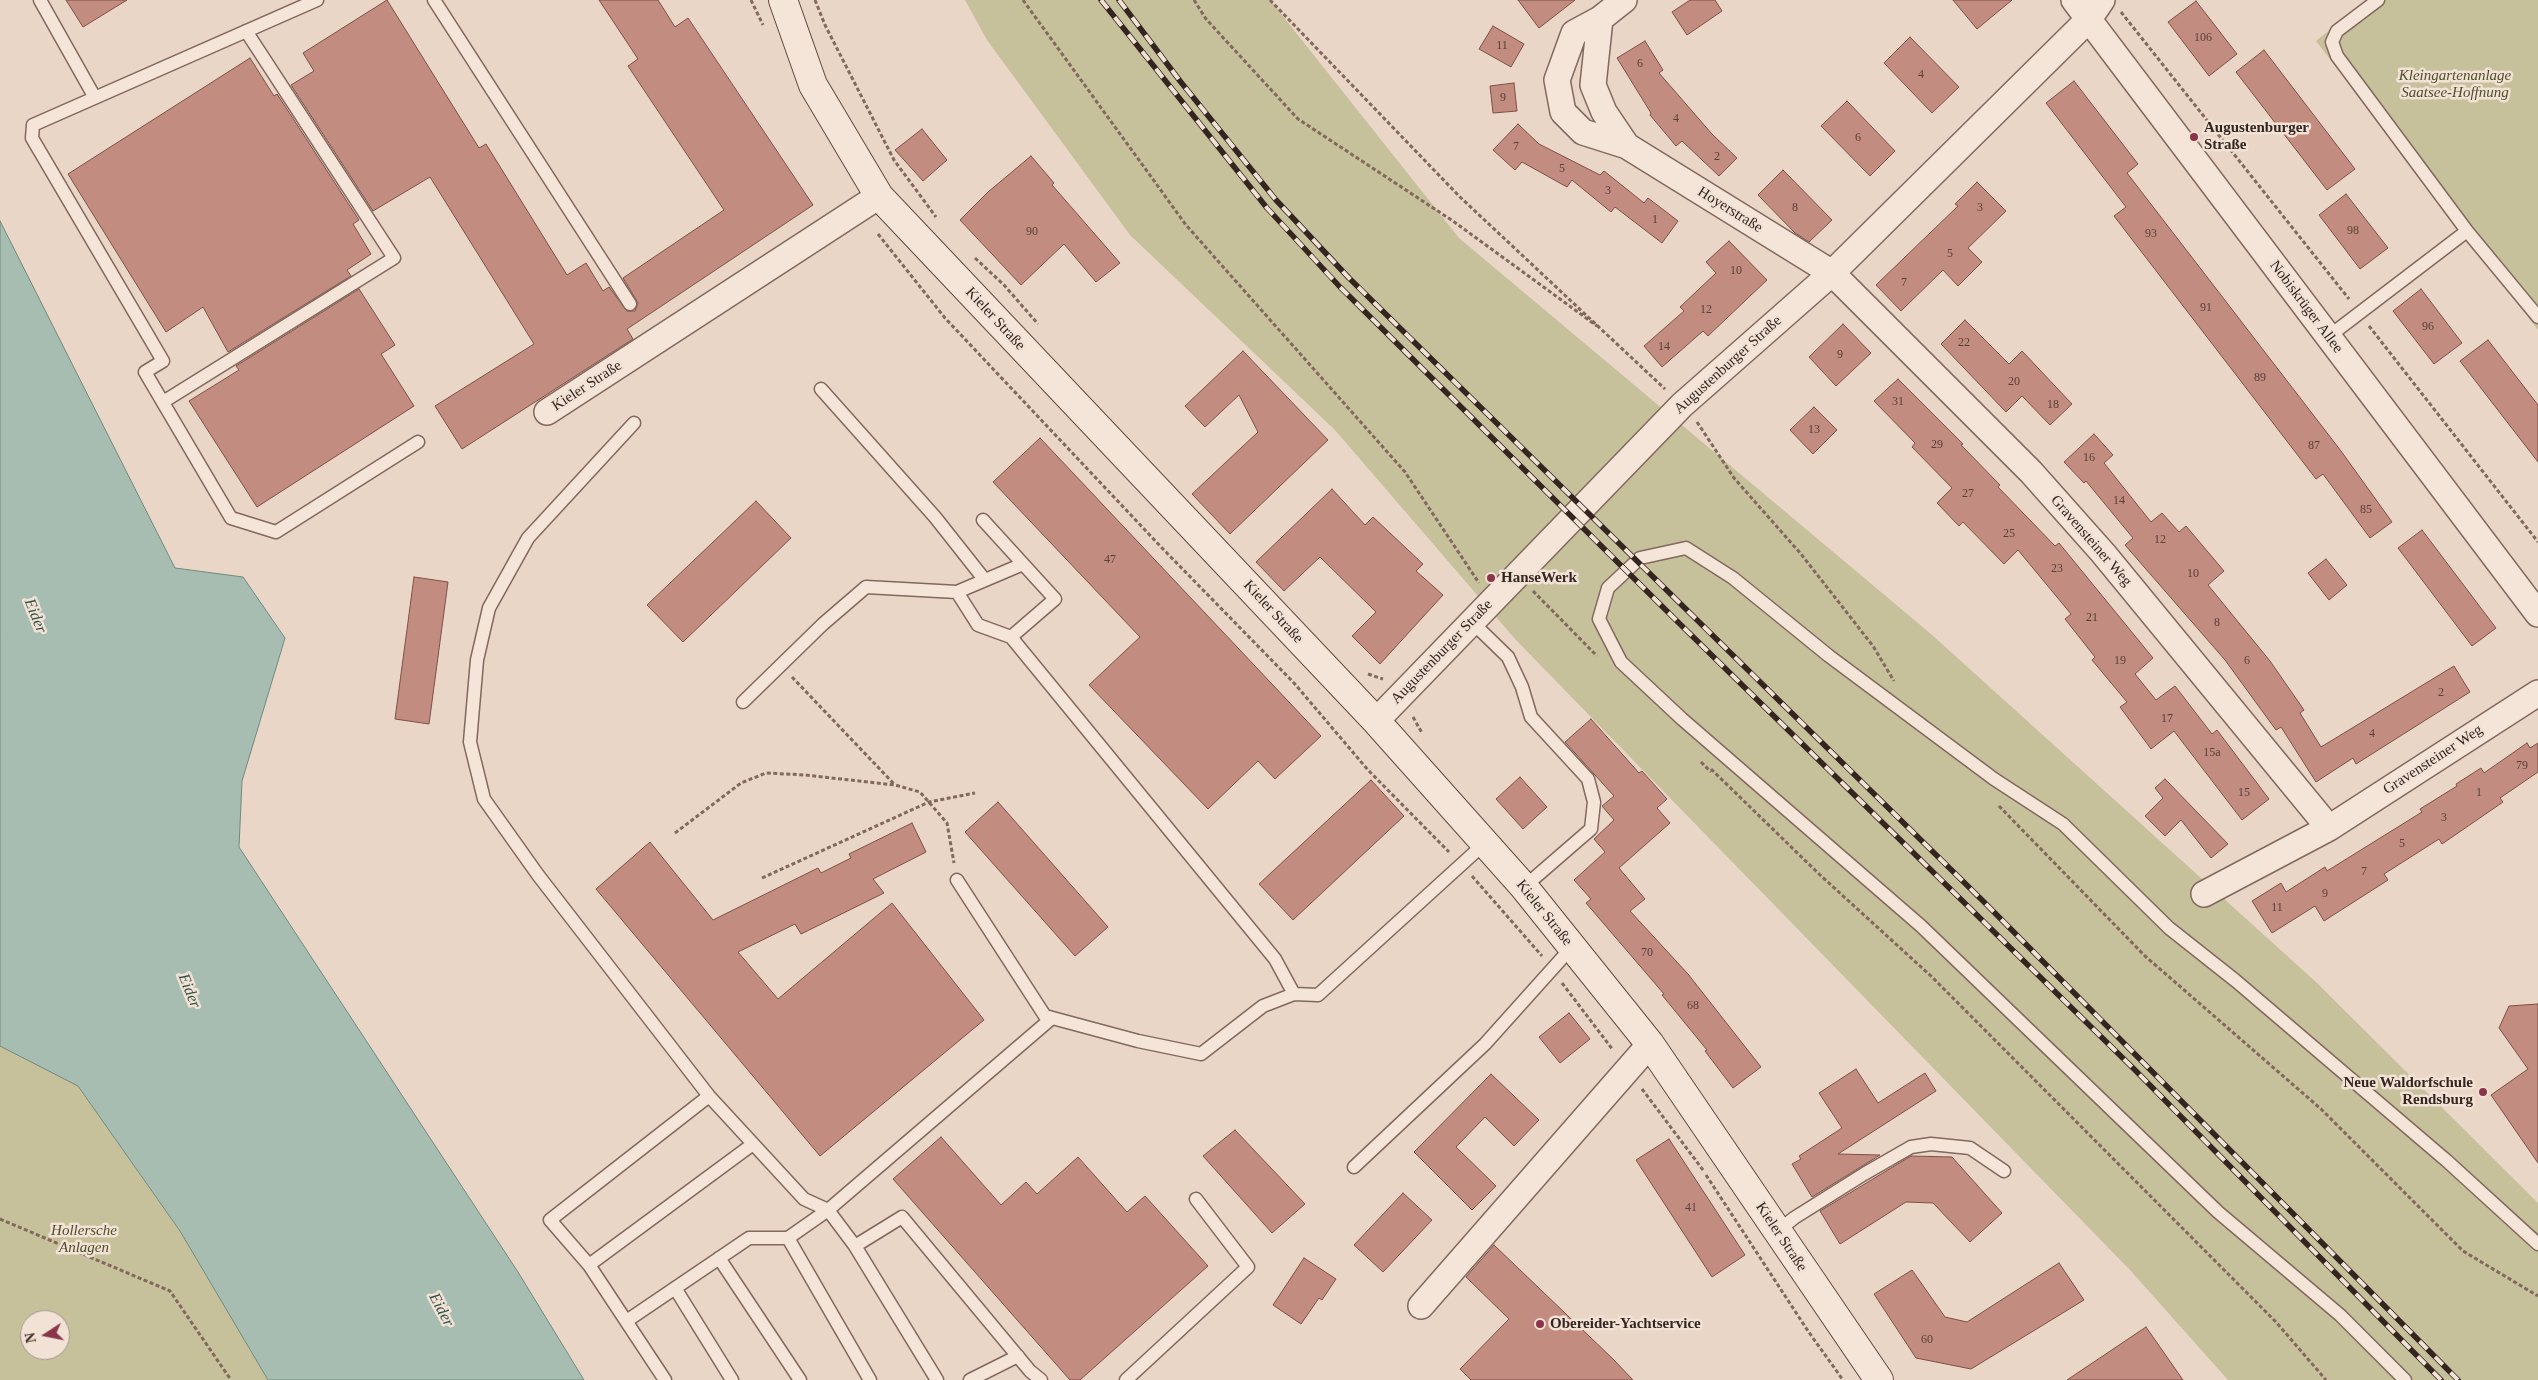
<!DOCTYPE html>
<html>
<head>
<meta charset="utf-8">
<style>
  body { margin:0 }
  #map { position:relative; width:2538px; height:1380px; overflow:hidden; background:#e9d6c6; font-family:"Times New Roman",serif }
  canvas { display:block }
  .north { position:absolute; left:20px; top:1310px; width:50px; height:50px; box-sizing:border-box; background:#f1e2d5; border:1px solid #a5968d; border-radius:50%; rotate:259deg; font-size:14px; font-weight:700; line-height:20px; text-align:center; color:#342520 }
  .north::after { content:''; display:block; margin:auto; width:18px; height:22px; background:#8a354a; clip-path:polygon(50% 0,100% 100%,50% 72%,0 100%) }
</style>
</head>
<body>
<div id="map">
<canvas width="2538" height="1380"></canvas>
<div class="north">N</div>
</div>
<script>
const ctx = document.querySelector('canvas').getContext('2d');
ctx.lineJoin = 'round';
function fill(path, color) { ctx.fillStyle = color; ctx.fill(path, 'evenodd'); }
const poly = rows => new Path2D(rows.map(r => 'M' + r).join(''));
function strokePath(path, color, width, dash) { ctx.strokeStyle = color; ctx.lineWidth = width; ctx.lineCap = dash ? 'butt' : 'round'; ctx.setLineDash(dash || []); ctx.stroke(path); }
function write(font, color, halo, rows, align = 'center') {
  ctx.font = font + ' "Times New Roman",serif'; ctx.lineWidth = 5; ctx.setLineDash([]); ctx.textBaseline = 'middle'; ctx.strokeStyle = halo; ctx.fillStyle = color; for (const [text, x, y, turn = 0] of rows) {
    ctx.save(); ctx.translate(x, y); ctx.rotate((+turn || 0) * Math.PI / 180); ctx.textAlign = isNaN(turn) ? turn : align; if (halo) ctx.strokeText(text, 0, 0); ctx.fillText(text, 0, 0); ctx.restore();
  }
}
fill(poly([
  [965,0,1270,0,1459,238,1931,634,2316,982,2538,1203,2538,1380,2228,1380,2130,1270,1515,639,1335,430,1130,235,987,40],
  [2367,0,2538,0,2538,330,2316,41],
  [0,1046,78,1086,180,1231,268,1380,0,1380],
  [30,1320,60,1320,60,1350,30,1350]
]), '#c6c09b');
const water = poly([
  [0,221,175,568,243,577,285,638,242,781,239,847,518,1272,584,1380,268,1380,180,1231,78,1086,0,1046,0,221]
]);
fill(water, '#a7bdb1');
strokePath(water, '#6f8a7d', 1);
const building = poly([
  [66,0,127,0,83,27,66,0],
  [387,0,479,148,486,144,567,275,586,263,603,291,609,287,627,311,635,311,638,303,623,278,724,210,628,66,638,59,599,0,658,0,675,27,688,18,813,205,627,329,633,339,462,449,435,406,534,344,430,177,373,211,291,85,314,71,303,53,387,0],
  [1518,0,1575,0,1539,28,1518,0],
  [1690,0,1715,0,1722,11,1687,35,1672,12,1690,0],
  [1953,0,2012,0,1977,29,1953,0],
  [2196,1,2237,54,2209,76,2168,22,2196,1],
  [1493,26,1524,44,1511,67,1479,49,1493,26],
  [1910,37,1959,87,1932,113,1884,63,1910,37],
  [1645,41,1663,70,1659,73,1712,134,1737,158,1719,176,1682,141,1676,146,1650,115,1651,113,1617,58,1645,41],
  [2264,50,2355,169,2327,190,2236,72,2264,50],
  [250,58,274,96,277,94,359,220,353,224,371,254,347,270,351,276,228,352,203,307,166,332,68,174,250,58],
  [2074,81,2138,164,2127,173,2341,451,2392,522,2370,538,2323,474,2316,479,2114,216,2126,207,2046,103,2074,81],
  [1514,83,1517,111,1493,113,1490,86,1514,83],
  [1847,101,1895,151,1870,176,1821,126,1847,101],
  [1518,124,1539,144,1600,175,1604,171,1644,203,1648,198,1678,221,1662,243,1615,207,1611,212,1572,180,1567,187,1522,162,1515,170,1493,150,1518,124],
  [922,129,947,160,923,181,895,150,922,129],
  [1031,156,1054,183,1052,185,1120,263,1096,282,1064,244,1021,285,960,220,988,192,1031,156],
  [1783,170,1832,220,1809,242,1795,233,1758,195,1783,170],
  [1977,182,2006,211,1968,248,1982,262,1958,286,1943,270,1901,311,1876,285,1958,206,1955,204,1977,182],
  [2346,194,2388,248,2360,269,2319,215,2346,194],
  [1729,241,1767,280,1708,336,1703,331,1662,367,1644,346,1684,311,1680,307,1716,273,1706,262,1729,241],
  [359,289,395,345,381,354,414,406,257,507,189,401,239,370,236,366,359,289],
  [2421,289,2462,343,2434,364,2393,311,2421,289],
  [1965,320,2009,364,2022,351,2072,404,2050,425,2022,396,2006,412,1941,344,1965,320],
  [1843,324,1871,353,1836,386,1809,357,1843,324],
  [2488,340,2538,405,2538,462,2460,361,2488,340],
  [1243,351,1328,440,1230,534,1192,494,1258,432,1239,395,1205,427,1185,406,1243,351],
  [1898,379,1963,444,1961,445,2000,485,1998,487,2055,546,2059,543,2153,658,2135,674,2156,700,2175,686,2212,734,2217,730,2269,799,2242,820,2174,731,2151,749,2120,707,2127,702,2092,660,2095,657,2065,619,2071,614,2018,550,2004,564,1963,522,1959,526,1937,503,1952,488,1912,447,1915,443,1874,401,1898,379],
  [1814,407,1837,430,1813,454,1790,430,1814,407],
  [2094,434,2113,455,2104,463,2151,522,2162,513,2179,532,2186,526,2224,571,2208,585,2270,661,2304,710,2300,713,2321,747,2454,666,2470,692,2356,764,2353,758,2316,782,2281,727,2276,730,2225,660,2125,545,2133,538,2086,481,2084,483,2064,462,2094,434],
  [1040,438,1321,736,1275,779,1258,761,1208,809,1089,685,1140,637,993,482,1040,438],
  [1332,489,1365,525,1373,517,1423,564,1416,571,1443,595,1380,664,1352,636,1376,612,1320,557,1284,591,1256,562,1332,489],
  [756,501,791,538,683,642,647,605,756,501],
  [2422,530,2496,628,2472,646,2398,548,2422,530],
  [2326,559,2347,585,2329,600,2308,573,2326,559],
  [414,577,448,582,429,724,395,719,414,577],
  [1591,719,1639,773,1642,771,1667,799,1657,808,1670,823,1619,868,1645,899,1630,911,1688,974,1761,1067,1733,1088,1705,1051,1707,1050,1662,995,1664,994,1586,903,1591,899,1574,880,1605,852,1594,839,1614,820,1602,806,1614,796,1565,742,1591,719],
  [2527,743,2530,748,2538,743,2538,772,2500,798,2503,802,2442,844,2439,839,2384,874,2388,880,2324,921,2315,906,2272,933,2252,901,2281,883,2286,892,2325,867,2327,871,2422,812,2420,809,2457,786,2456,784,2481,768,2484,773,2527,743],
  [1520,777,1547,807,1523,829,1496,799,1520,777],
  [2165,779,2228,844,2211,858,2181,820,2165,836,2145,816,2163,798,2155,788,2165,779],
  [1371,780,1404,816,1293,920,1259,884,1371,780],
  [998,802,1108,927,1075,956,965,832,998,802],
  [912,823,926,852,873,879,884,893,801,934,795,924,738,952,778,999,892,903,984,1020,820,1156,596,889,650,842,713,920,818,868,821,873,851,858,849,854,912,823],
  [2538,1004,2538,1163,2491,1095,2528,1069,2499,1028,2509,1006,2538,1004],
  [1569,1013,1590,1039,1560,1063,1539,1037,1569,1013],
  [1856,1069,1878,1103,1925,1073,1936,1091,1838,1154,1880,1155,1812,1197,1792,1164,1801,1159,1799,1156,1842,1128,1819,1093,1856,1069],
  [1491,1074,1539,1120,1514,1146,1485,1117,1456,1147,1496,1186,1472,1210,1414,1152,1491,1074],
  [1235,1130,1305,1204,1272,1233,1203,1156,1235,1130],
  [941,1137,1001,1205,1026,1182,1037,1194,1078,1157,1127,1212,1145,1196,1208,1266,1080,1380,1070,1380,893,1179,941,1137],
  [1669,1139,1745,1255,1712,1277,1636,1160,1669,1139],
  [1911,1156,1952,1157,2002,1213,1970,1242,1933,1203,1906,1202,1840,1244,1820,1211,1911,1156],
  [1403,1193,1432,1220,1383,1272,1354,1245,1403,1193],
  [1494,1245,1613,1359,1633,1380,1471,1380,1460,1369,1509,1319,1466,1277,1494,1245],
  [1304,1258,1336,1279,1322,1300,1319,1298,1301,1324,1273,1305,1304,1258],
  [2059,1263,2084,1300,1971,1369,1916,1358,1874,1294,1912,1270,1945,1317,1967,1322,2059,1263],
  [2146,1327,2183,1380,2067,1380,2146,1327]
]);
fill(building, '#c38c80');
strokePath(building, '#7f4f46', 1);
const lane = poly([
  [40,0,94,96],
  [317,0,33,125,32,138,163,361,145,372,231,518,276,532,418,442],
  [434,0,630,304],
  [2378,0,2337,31,2332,42,2337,56,2467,231,2538,317],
  [2328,337,2467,231],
  [821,389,935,517,984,579],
  [163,402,394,258,246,31],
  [634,423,528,538,489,608,477,660,470,742,484,799,538,875,709,1096,804,1199,828,1210,1052,1018],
  [983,520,1055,599,1011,637,1275,959,1294,994],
  [957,592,1023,564],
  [1472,622,1508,657,1522,687,1531,717,1588,779,1594,802,1591,829,1524,887],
  [743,702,823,624,866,587,957,592,978,625,1011,637],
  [957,880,1045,1016,1138,1041,1201,1054,1263,1006,1294,994,1318,995,1485,843],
  [1354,1167,1485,1044,1572,947],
  [1778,1231,1794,1218,1864,1174,1911,1147,1931,1144,1970,1148,2004,1171],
  [788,1238,870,1380],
  [855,1246,937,1380],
  [719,1258,800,1380],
  [589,1265,753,1144],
  [675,1288,732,1380],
  [628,1320,749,1238,788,1238,828,1210,855,1246,902,1217,1030,1371,1041,1380],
  [665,1380,589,1265,550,1220,709,1096],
  [970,1380,1018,1356],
  [1126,1380,1248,1267,1196,1199],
  [2405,1380,2340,1315,2218,1212,1921,926,1682,719,1621,662,1599,619,1608,588,1640,558,1686,548,1733,578,1829,656,1994,779,2063,824,2169,928,2236,981,2447,1161,2538,1244]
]);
const street = poly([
  [1624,0,1600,19,1574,33,1557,80,1563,112,1583,132,1627,146,1832,273,2031,472,2103,553,2329,828,2538,693],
  [2074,0,2538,614],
  [1600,19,1593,85,1604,112,1627,146],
  [547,412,879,196],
  [1376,721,1682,405,1832,273,2089,19,2102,0],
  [2204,894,2329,828],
  [1421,1306,1650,1044]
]);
const secondary = poly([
  [783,0,813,85,879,196,1376,721,1524,887,1650,1044,1879,1380]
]);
strokePath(lane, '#82685e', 15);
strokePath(street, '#82685e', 28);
strokePath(secondary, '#644a41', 30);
strokePath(poly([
  [751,0,763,25],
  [815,0,825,25,894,160,936,217],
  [1023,0,1186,225,1405,472,1479,583],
  [1194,0,1206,19,1298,119,1453,221,1597,326],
  [1270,0,1460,197,1665,389],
  [2121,12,2349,299],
  [878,234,945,318,1162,548,1294,683,1368,770,1449,852],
  [975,258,1004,285,1038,324],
  [2369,326,2538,542],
  [1697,422,1734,478,1801,554,1873,646,1894,681],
  [1533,591,1597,656],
  [1368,674,1383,679],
  [792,677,895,785],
  [1413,717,1422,733],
  [1701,762,1711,772],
  [1711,769,1819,874,1932,977,2276,1322,2326,1380],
  [1999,806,2145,956,2321,1109,2463,1251,2538,1296],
  [675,833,741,783,766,773,805,775,895,785,920,792,947,823,954,863],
  [1472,876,1542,956],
  [762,878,929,802,975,793],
  [1562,983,1613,1050],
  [1642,1089,1703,1170],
  [1706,1175,1808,1331,1843,1380],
  [0,1219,170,1291,231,1380]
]), '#82685e', 3, [4, 2.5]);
strokePath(lane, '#f5e5d8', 12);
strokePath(street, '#f5e5d8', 25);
strokePath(secondary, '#f5e5d8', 28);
const rail = poly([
  [1101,0,1267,208,1340,287,1684,628,2134,1069,2441,1380],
  [1119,0,1180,81,1276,200,1349,278,1983,901,2458,1380]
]);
strokePath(rail, '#342520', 5.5);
strokePath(rail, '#f1e2d5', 4, [11]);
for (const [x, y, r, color] of [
  [2194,137,5,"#8a354a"],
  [1491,578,5,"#8a354a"],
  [2483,1092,5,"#8a354a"],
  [1540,1324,5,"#8a354a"]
]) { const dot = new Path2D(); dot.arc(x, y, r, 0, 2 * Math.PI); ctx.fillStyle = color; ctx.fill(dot); strokePath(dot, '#f1e2d5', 2); }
write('12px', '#583f38', null, [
  ["106",2203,38],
  ["11",1502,46],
  ["6",1640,64],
  ["4",1921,75],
  ["9",1503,98],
  ["4",1676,119],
  ["6",1858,138],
  ["7",1516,147],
  ["2",1717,157],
  ["5",1562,169],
  ["3",1608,191],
  ["8",1795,208],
  ["3",1980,208],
  ["1",1655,220],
  ["98",2353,231],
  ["90",1032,232],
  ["93",2151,234],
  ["5",1950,254],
  ["10",1736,271],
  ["7",1904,283],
  ["91",2206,308],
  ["12",1706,310],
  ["96",2428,327],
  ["22",1964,343],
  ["14",1664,347],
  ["9",1840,355],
  ["89",2260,378],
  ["20",2014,382],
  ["31",1898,402],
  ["18",2053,405],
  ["13",1814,430],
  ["29",1937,445],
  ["87",2314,446],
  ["16",2089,458],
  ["27",1968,494],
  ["14",2119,501],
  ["85",2366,510],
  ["25",2009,534],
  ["12",2160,540],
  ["47",1110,560],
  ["23",2057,569],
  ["10",2193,574],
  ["21",2092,618],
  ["8",2217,623],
  ["19",2120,661],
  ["6",2247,661],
  ["2",2441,693],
  ["17",2167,719],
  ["4",2372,734],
  ["15a",2212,753],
  ["79",2522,766],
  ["15",2244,793],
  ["1",2479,793],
  ["3",2444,818],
  ["5",2402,844],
  ["7",2364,872],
  ["9",2325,894],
  ["11",2277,908],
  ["70",1647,953],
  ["68",1693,1006],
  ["41",1691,1208],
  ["60",1927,1340]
]);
write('italic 15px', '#4e4e29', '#f1e2d5', [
  ["Kleingartenanlage",2455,76],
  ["Saatsee-Hoffnung",2455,93],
  ["Hollersche",84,1231],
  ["Anlagen",84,1248]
]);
write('bold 15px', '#342520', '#f1e2d5', [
  ["Augustenburger",2204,128],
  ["Straße",2204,145],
  ["HanseWerk",1501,578],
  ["Neue Waldorfschule",2473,1083,"right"],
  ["Rendsburg",2473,1100,"right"],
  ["Obereider-Yachtservice",1550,1324]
], 'left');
write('15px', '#342520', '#f1e2d5', [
  ["Hoyerstraße",1730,210,32],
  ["Nobiskrüger Allee",2306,307,53],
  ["Kieler Straße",995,319,47],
  ["Augustenburger Straße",1728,365,-42],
  ["Kieler Straße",587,386,-33],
  ["Gravensteiner Weg",2091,541,49],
  ["Kieler Straße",1273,612,47],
  ["Augustenburger Straße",1442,652,-46],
  ["Gravensteiner Weg",2433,760,-33],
  ["Kieler Straße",1544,913,51],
  ["Kieler Straße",1781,1237,56]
]);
write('italic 16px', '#315248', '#f1e2d5', [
  ["Eider",35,616,68],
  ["Eider",189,991,68],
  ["Eider",441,1310,62]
]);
</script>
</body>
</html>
